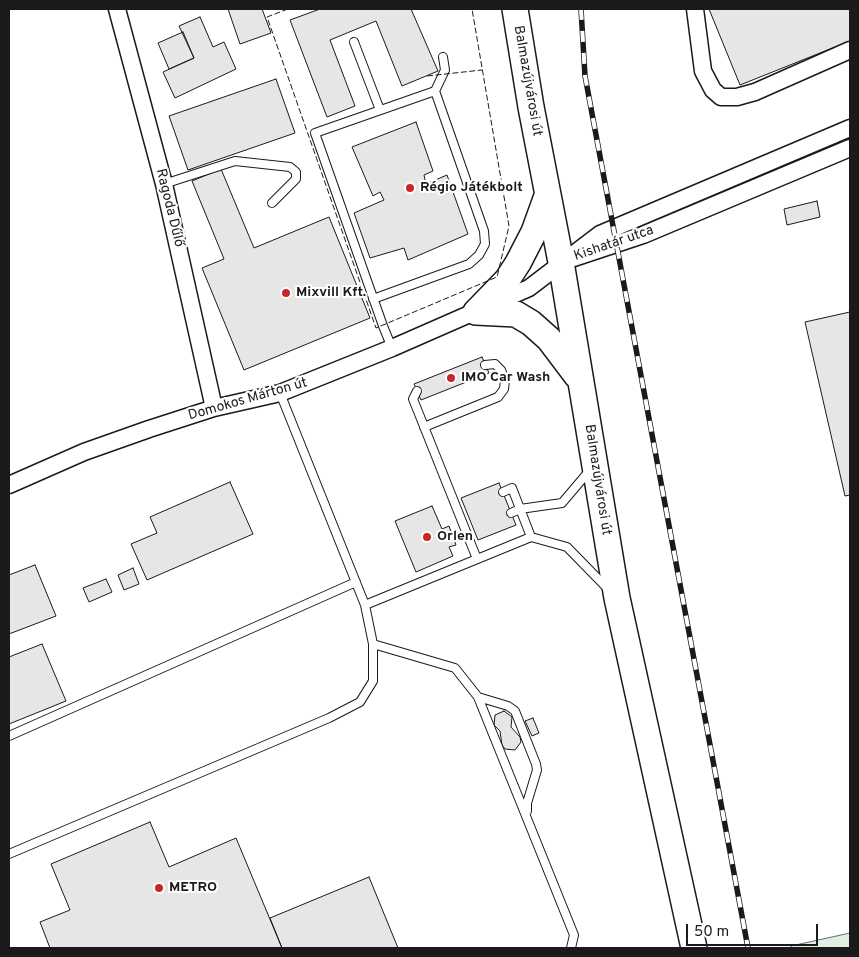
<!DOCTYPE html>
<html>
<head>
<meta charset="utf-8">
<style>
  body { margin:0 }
  #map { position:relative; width:859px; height:957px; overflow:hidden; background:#fff; font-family:Overpass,sans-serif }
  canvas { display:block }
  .frame { position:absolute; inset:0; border:10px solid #1a1a1a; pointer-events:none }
  .scale { position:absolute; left:686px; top:924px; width:132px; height:22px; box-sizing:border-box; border:2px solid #1a1a1a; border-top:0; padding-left:6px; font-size:15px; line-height:18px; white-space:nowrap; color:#1a1a1a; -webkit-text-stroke:4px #fff; paint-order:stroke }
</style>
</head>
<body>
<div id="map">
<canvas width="859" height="957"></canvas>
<div class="frame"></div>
<div class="scale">50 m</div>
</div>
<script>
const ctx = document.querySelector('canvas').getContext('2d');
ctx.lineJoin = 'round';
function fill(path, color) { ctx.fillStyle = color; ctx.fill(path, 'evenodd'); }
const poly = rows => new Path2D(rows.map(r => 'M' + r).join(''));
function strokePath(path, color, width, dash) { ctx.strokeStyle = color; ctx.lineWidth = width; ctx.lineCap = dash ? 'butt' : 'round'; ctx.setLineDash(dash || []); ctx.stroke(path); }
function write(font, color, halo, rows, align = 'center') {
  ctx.font = font + ' Overpass,sans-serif'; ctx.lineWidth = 4; ctx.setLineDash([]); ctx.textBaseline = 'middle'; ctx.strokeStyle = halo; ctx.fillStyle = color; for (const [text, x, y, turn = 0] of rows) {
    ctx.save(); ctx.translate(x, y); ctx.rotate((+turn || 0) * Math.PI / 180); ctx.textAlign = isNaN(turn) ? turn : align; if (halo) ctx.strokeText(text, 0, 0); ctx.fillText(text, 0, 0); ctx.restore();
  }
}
const green = poly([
  [850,933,850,948,791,948,791,946,850,933]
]);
fill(green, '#e0efe3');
strokePath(green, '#6a6a6a', 1);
const building = poly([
  [228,9,262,9,271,33,240,44,228,9],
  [320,9,411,9,438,71,402,86,376,21,330,40,355,106,327,117,290,20,320,9],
  [709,9,850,9,850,41,740,85,709,9],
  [200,17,213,47,224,42,236,69,175,98,163,72,194,58,179,26,200,17],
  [183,32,194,58,169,69,158,43,183,32],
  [276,79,295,133,188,170,169,116,276,79],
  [416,122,433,171,424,175,426,184,447,175,468,234,408,260,404,248,370,258,354,213,384,200,380,192,373,196,352,147,416,122],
  [221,169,254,248,329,217,370,318,244,370,202,268,224,259,192,181,221,169],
  [817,201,820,217,787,225,784,209,817,201],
  [850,312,850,495,845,496,805,322,850,312],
  [482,357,489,373,421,400,414,384,482,357],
  [230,482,253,534,147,580,131,544,157,533,150,517,230,482],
  [499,483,516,525,478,540,461,498,499,483],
  [432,506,442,529,449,526,456,545,449,547,453,556,416,572,395,521,432,506],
  [35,565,56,616,9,634,9,575,35,565],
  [133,568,139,584,124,590,118,575,133,568],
  [106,579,112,592,89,602,83,588,106,579],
  [42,644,66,701,9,724,9,657,42,644],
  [504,711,512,717,511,727,520,737,521,742,515,750,505,749,502,745,500,731,494,725,495,715,504,711],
  [533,718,539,733,532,736,525,721,533,718],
  [150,822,169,867,236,838,282,948,50,948,40,922,70,910,51,864,150,822],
  [369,877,398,948,282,948,270,918,369,877]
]);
fill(building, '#e6e6e6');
strokePath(building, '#1a1a1a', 1);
const service = poly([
  [354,42,380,110],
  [435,91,445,70,443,57],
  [164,184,235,161,290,167,296,172,296,179,272,203],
  [373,299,469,264,479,255,485,244,484,231,435,91,315,133,383,326,392,348],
  [417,391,413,399,477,559],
  [424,427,498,397,504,389,505,380,501,370,495,364,485,365],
  [503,492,512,488,531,537],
  [511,513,520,509,562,503,590,470],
  [365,605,531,537,567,547,608,589],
  [373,644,455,668,478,697,574,935,571,948],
  [478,697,508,706,515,711,536,764,537,770,527,803,527,811],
  [9,736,356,582],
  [9,854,329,718,360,702,373,681,373,644,365,605,280,393]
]);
const minor = poly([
  [117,9,164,184,214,408],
  [695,9,703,71,713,90,721,97,737,97,755,92,850,50],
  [574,258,643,235,850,148],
  [9,485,84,452,149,429,214,408,280,393,392,348,529,288,600,234,850,128]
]);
const primary = poly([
  [515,9,531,107,561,262,617,598,694,948],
  [476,312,507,280,518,263,534,232,547,196],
  [476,312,516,314,531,323,549,339,577,376]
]);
strokePath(service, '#1a1a1a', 10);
strokePath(minor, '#1a1a1a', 19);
strokePath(primary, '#1a1a1a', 28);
strokePath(service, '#fff', 8);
strokePath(minor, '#fff', 16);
strokePath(primary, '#fff', 25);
const rail = poly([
  [581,9,585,76,748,948]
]);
strokePath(rail, '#1a1a1a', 5.5);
strokePath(rail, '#fff', 4, [11]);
strokePath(poly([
  [288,9,267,17,376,328,497,277,509,226,472,9],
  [427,76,482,70]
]), '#1a1a1a', 1, [6, 2.5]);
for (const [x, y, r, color] of [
  [410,188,5,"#c62828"],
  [286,293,5,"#c62828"],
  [451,378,5,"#c62828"],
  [427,537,5,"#c62828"],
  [159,888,5,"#c62828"]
]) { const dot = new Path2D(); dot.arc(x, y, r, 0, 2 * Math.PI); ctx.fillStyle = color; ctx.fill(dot); strokePath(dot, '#fff', 2); }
write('14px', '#1a1a1a', '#fff', [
  ["Balmazújvárosi út",527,81,80],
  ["Ragoda Dűlő",169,208,76],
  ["Kishatár utca",614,244,-19],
  ["Domokos Márton út",248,400,-16],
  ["Balmazújvárosi út",597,480,81]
]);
write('bold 14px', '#1a1a1a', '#fff', [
  ["Régio Játékbolt",420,188],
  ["Mixvill Kft.",296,293],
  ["IMO Car Wash",461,378],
  ["Orlen",437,537],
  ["METRO",169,888]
], 'left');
</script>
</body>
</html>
